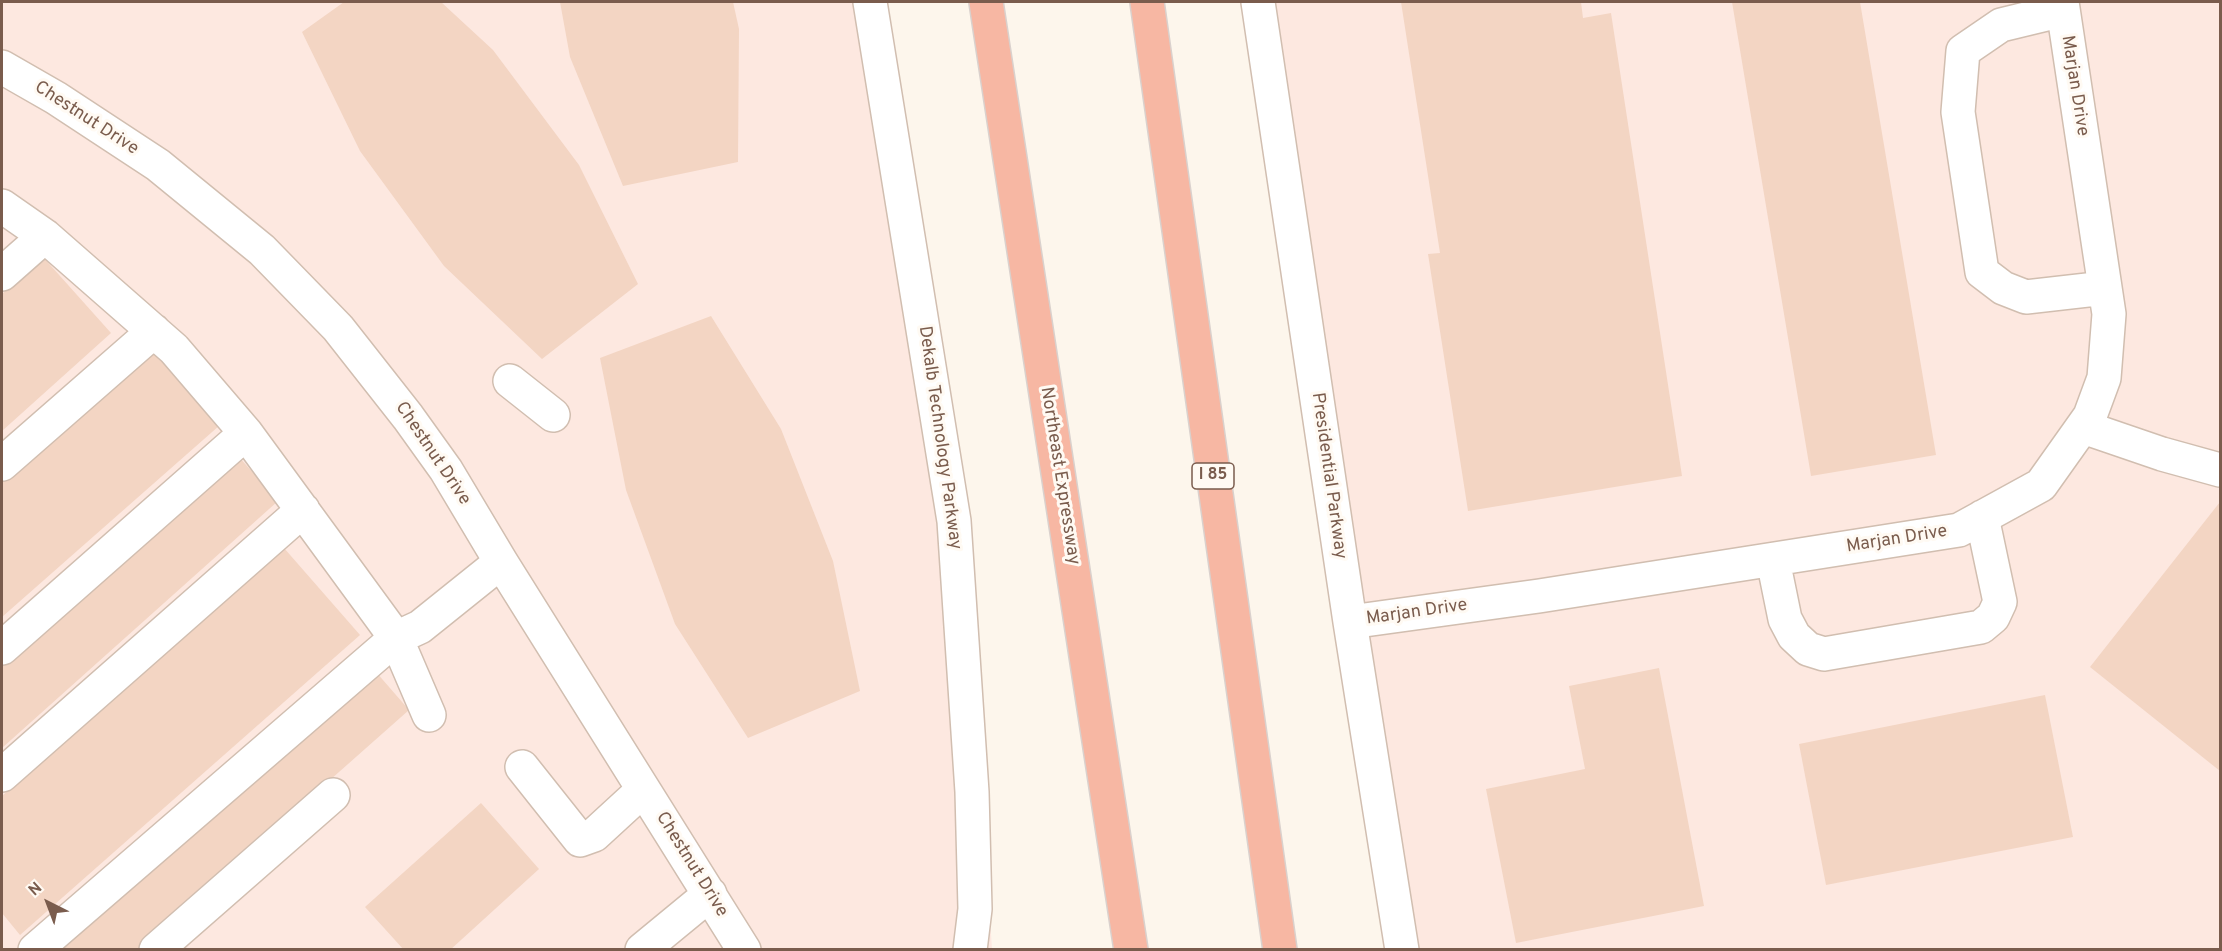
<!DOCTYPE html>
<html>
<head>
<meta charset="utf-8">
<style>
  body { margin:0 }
  #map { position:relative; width:2222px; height:951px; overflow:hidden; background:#fdf6ec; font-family:Overpass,sans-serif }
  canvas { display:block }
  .frame { position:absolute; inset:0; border:3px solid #7a5c4d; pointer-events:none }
  .north { position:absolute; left:18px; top:873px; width:60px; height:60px; -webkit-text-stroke:4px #fffaf3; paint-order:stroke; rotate:318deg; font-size:16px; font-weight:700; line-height:24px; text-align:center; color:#7a5c4d }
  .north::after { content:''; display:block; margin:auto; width:21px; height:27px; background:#7a5c4d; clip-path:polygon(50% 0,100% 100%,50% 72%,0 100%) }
</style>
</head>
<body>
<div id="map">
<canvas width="2222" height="951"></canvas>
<div class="frame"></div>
<div class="north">N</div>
</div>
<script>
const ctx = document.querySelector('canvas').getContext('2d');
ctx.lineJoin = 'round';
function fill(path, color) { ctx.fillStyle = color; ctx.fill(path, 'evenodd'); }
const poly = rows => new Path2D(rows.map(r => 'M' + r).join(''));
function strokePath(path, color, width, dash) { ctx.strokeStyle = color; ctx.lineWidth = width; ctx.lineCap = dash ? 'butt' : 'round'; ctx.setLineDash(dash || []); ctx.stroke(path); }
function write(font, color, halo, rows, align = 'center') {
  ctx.font = font + ' Overpass,sans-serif'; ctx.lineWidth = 6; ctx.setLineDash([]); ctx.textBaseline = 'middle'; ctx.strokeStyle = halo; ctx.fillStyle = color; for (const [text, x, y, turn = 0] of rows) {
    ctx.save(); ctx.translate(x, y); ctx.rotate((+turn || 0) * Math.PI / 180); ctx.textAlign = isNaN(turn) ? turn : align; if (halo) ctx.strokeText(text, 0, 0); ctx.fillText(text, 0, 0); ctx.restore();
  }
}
fill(poly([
  [2,2,880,2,966,557,992,949,2,950],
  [1259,2,2220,2,2220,949,1410,949]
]), '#fde8e0');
fill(poly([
  [344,2,441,2,493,50,579,165,638,284,542,359,444,266,360,151,302,32],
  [560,2,733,2,739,29,738,162,623,186,570,57],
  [1401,2,1581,2,1583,18,1611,13,1682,476,1468,511,1428,254,1440,253],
  [1732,2,1860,2,1936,455,1811,476],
  [43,257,111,333,2,431,2,294],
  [711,316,781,429,833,561,860,691,748,738,675,624,626,490,600,358],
  [152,348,220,425,2,617,2,481],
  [239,457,278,501,2,748,2,667],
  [2220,502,2220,771,2090,667],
  [284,548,360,635,20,935,2,913,2,796],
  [1659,668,1704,906,1516,943,1486,789,1585,769,1569,686],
  [376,672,409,710,138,950,61,950],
  [2045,695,2073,837,1826,885,1799,744],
  [481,803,539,869,450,950,404,950,365,907]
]), '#f3d5c3');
const minor = poly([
  [870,2,954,521,972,792,975,909,970,950],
  [1258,2,1350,622,1402,950],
  [2063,10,2001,25,1963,51,1958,112,1982,272,2003,288,2026,297,2105,288],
  [2,67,56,98,158,165,262,250,338,328,408,417,446,470,501,562,744,950],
  [2,206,45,236,174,349,246,433,396,638,420,627,501,562],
  [2,274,45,236],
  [510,381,553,415],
  [2083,427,2162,454,2220,470],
  [2,464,154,331],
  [1773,560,1785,619,1794,636,1808,649,1824,654,1981,627,1993,617,2000,602,1982,517],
  [1350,622,1539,596,1959,530,2041,485,2090,416,2104,378,2109,314,2062,2],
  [2,648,246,433],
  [522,767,580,840,594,835,643,790],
  [2,775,303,510],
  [35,950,396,638,429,715],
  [156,950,333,795],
  [642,950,710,894]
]);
const highway = poly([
  [986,2,1131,950],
  [1147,2,1280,950]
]);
strokePath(minor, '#d1beb0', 36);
strokePath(highway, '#dad1cd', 36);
strokePath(minor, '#fff', 33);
strokePath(highway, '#f7b7a3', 33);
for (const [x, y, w] of [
  [1213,476,42]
]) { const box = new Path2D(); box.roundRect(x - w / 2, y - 13, w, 26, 4.5); ctx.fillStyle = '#fffaf3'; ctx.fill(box); strokePath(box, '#7a5c4d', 1.5); }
write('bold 16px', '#7a5c4d', null, [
  ["I 85",1213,476]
]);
write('18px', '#7a5c4d', '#fffaf3', [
  ["Marjan Drive",2074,86,81],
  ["Chestnut Drive",86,119,33],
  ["Dekalb Technology Parkway",939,438,82],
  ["Chestnut Drive",432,454,56],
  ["Northeast Expressway",1059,476,81],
  ["Presidential Parkway",1328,476,82],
  ["Marjan Drive",1897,540,-9],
  ["Marjan Drive",1417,613,-8],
  ["Chestnut Drive",691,865,58]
]);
</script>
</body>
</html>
